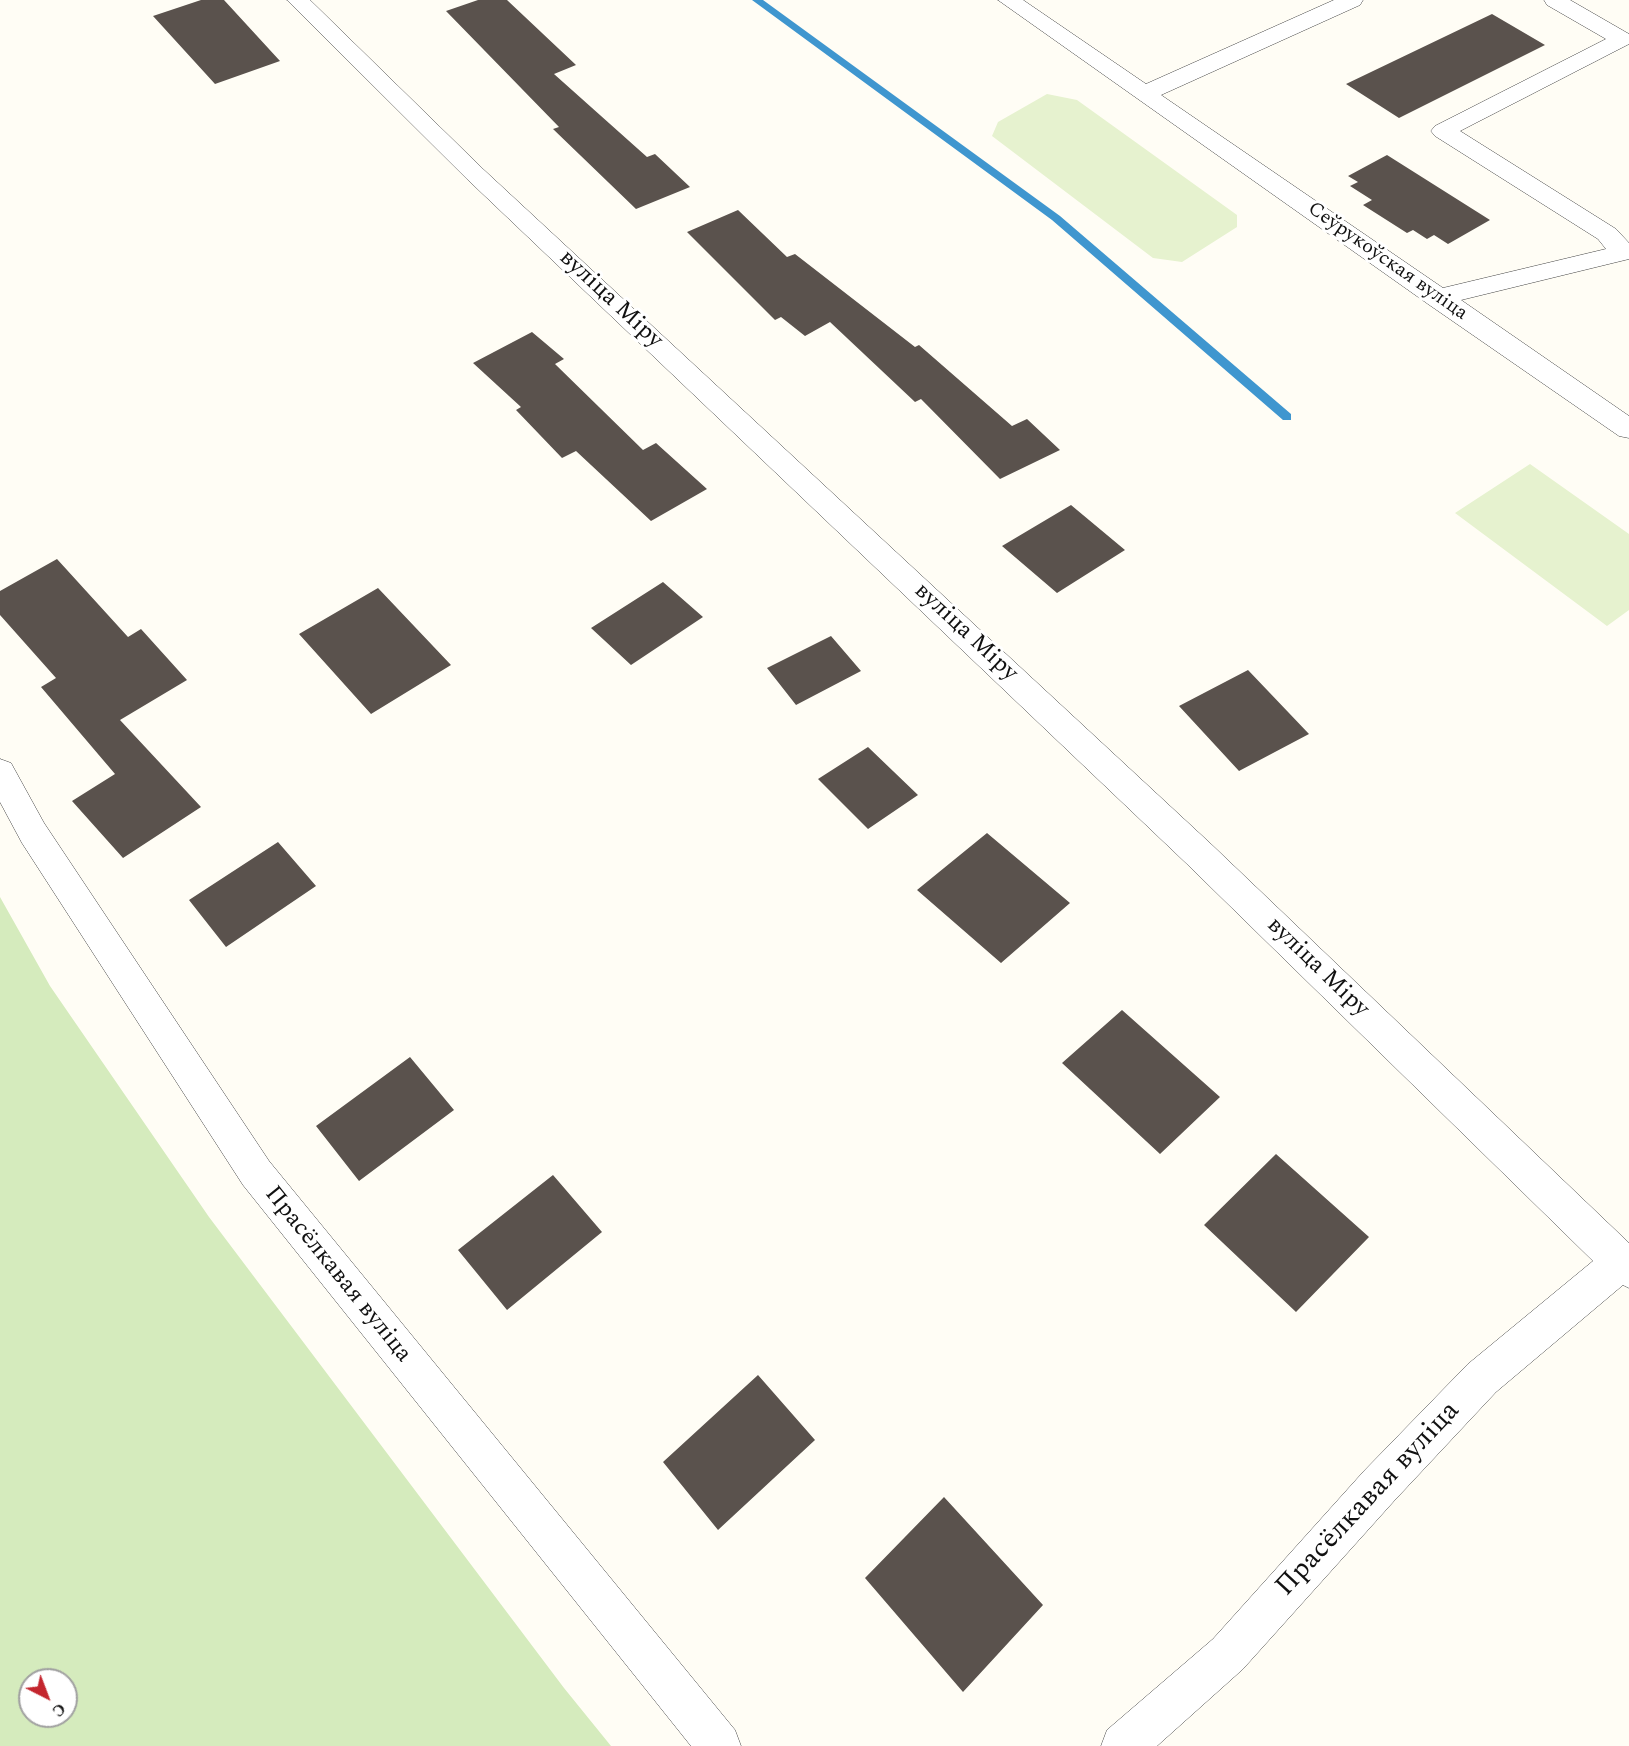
<!DOCTYPE html>
<html>
<head>
<meta charset="utf-8">
<style>
  body { margin:0 }
  #map { position:relative; width:1629px; height:1746px; overflow:hidden; background:#fffdf5; font-family:Spectral,serif }
  canvas { display:block }
  .north { position:absolute; left:18px; top:1668px; width:60px; height:60px; box-sizing:border-box; background:#fff; border:2px solid #a0a0a0; border-radius:50%; rotate:138deg; font-size:16px; font-weight:700; line-height:24px; text-align:center; color:#111 }
  .north::after { content:''; display:block; margin:auto; width:21px; height:27px; background:#c4262e; clip-path:polygon(50% 0,100% 100%,50% 72%,0 100%) }
</style>
</head>
<body>
<div id="map">
<canvas width="1629" height="1746"></canvas>
<div class="north">С</div>
</div>
<script>
const ctx = document.querySelector('canvas').getContext('2d');
ctx.lineJoin = 'round';
function fill(path, color) { ctx.fillStyle = color; ctx.fill(path, 'evenodd'); }
const poly = rows => new Path2D(rows.map(r => 'M' + r).join(''));
function strokePath(path, color, width, dash) { ctx.strokeStyle = color; ctx.lineWidth = width; ctx.lineCap = dash ? 'butt' : 'round'; ctx.setLineDash(dash || []); ctx.stroke(path); }
function write(font, color, halo, rows, align = 'center') {
  ctx.font = font + ' Spectral,serif'; ctx.lineWidth = 6; ctx.setLineDash([]); ctx.textBaseline = 'middle'; ctx.strokeStyle = halo; ctx.fillStyle = color; for (const [text, x, y, turn = 0] of rows) {
    ctx.save(); ctx.translate(x, y); ctx.rotate((+turn || 0) * Math.PI / 180); ctx.textAlign = isNaN(turn) ? turn : align; if (halo) ctx.strokeText(text, 0, 0); ctx.fillText(text, 0, 0); ctx.restore();
  }
}
fill(poly([
  [0,897,50,986,209,1217,564,1688,611,1746,0,1746],
  [30,1680,66,1680,66,1716,30,1716]
]), '#d5ebbd');
fill(poly([
  [1047,94,1077,100,1237,215,1237,227,1182,262,1153,258,992,136,998,122],
  [1530,464,1629,534,1629,610,1607,626,1455,513]
]), '#e6f2cf');
fill(poly([
  [752,0,763,0,1060,216,1291,414,1291,420,1283,420,1052,220,752,0]
]), '#3f96cf');
fill(poly([
  [201,0,224,0,280,61,215,84,153,16],
  [478,0,507,0,576,65,554,74,647,157,655,154,690,187,636,209,553,129,559,127,446,11],
  [1492,14,1545,45,1399,118,1346,84],
  [1387,155,1490,220,1448,244,1434,235,1427,239,1413,230,1407,233,1363,205,1372,200,1350,186,1358,182,1348,176],
  [738,210,787,257,795,254,915,347,919,345,1012,426,1027,419,1060,450,1000,479,921,399,915,402,830,322,805,336,781,317,775,320,687,232],
  [532,332,564,359,555,364,643,450,656,443,707,489,651,521,576,451,562,458,516,410,521,407,473,363],
  [1071,505,1125,550,1057,593,1002,546],
  [57,559,128,637,141,629,187,680,120,720,201,807,123,858,72,801,115,774,41,687,56,678,0,615,0,591],
  [663,582,703,617,631,665,591,628],
  [378,588,451,665,371,714,299,634],
  [831,636,861,671,796,705,767,668],
  [1248,670,1309,734,1239,771,1179,706],
  [868,747,918,795,868,829,818,779],
  [987,833,1070,903,1001,963,917,890],
  [278,842,316,886,226,947,189,900],
  [1122,1010,1220,1097,1160,1154,1062,1063],
  [410,1057,454,1110,359,1181,316,1126],
  [1276,1154,1369,1237,1296,1312,1204,1225],
  [553,1175,602,1232,507,1310,458,1250],
  [758,1375,815,1440,718,1530,663,1462],
  [944,1497,1043,1605,963,1692,865,1578]
]), '#5a524d');
const minor = poly([
  [287,0,310,0,483,169,1211,844,1629,1243,1629,1288,1623,1285,1496,1392,1394,1501,1243,1669,1157,1746,1101,1746,1107,1730,1213,1639,1364,1471,1468,1364,1593,1261,1187,864,467,179,287,0],
  [998,0,1023,0,1146,84,1334,0,1363,0,1360,5,1161,95,1443,288,1606,249,1598,239,1435,136,1431,131,1435,126,1606,39,1547,5,1544,0,1570,0,1629,34,1629,44,1460,131,1616,229,1629,243,1629,259,1461,300,1629,416,1629,438,1619,436,1428,304,998,0],
  [0,759,11,763,44,823,269,1161,735,1730,741,1746,691,1746,243,1185,22,843,0,802,0,759]
]);
strokePath(minor, '#444', 1);
fill(minor, '#fff');
write('20px', '#111', '#fff', [
  ["Сеўрукоўская вуліца",1387,262,35]
]);
write('24px', '#111', '#fff', [
  ["вуліца Міру",610,300,43],
  ["вуліца Міру",965,633,43],
  ["вуліца Міру",1317,968,44],
  ["Прасёлкавая вуліца",337,1275,51]
]);
write('28px', '#111', '#fff', [
  ["Прасёлкавая вуліца",1369,1500,-47]
]);
</script>
</body>
</html>
